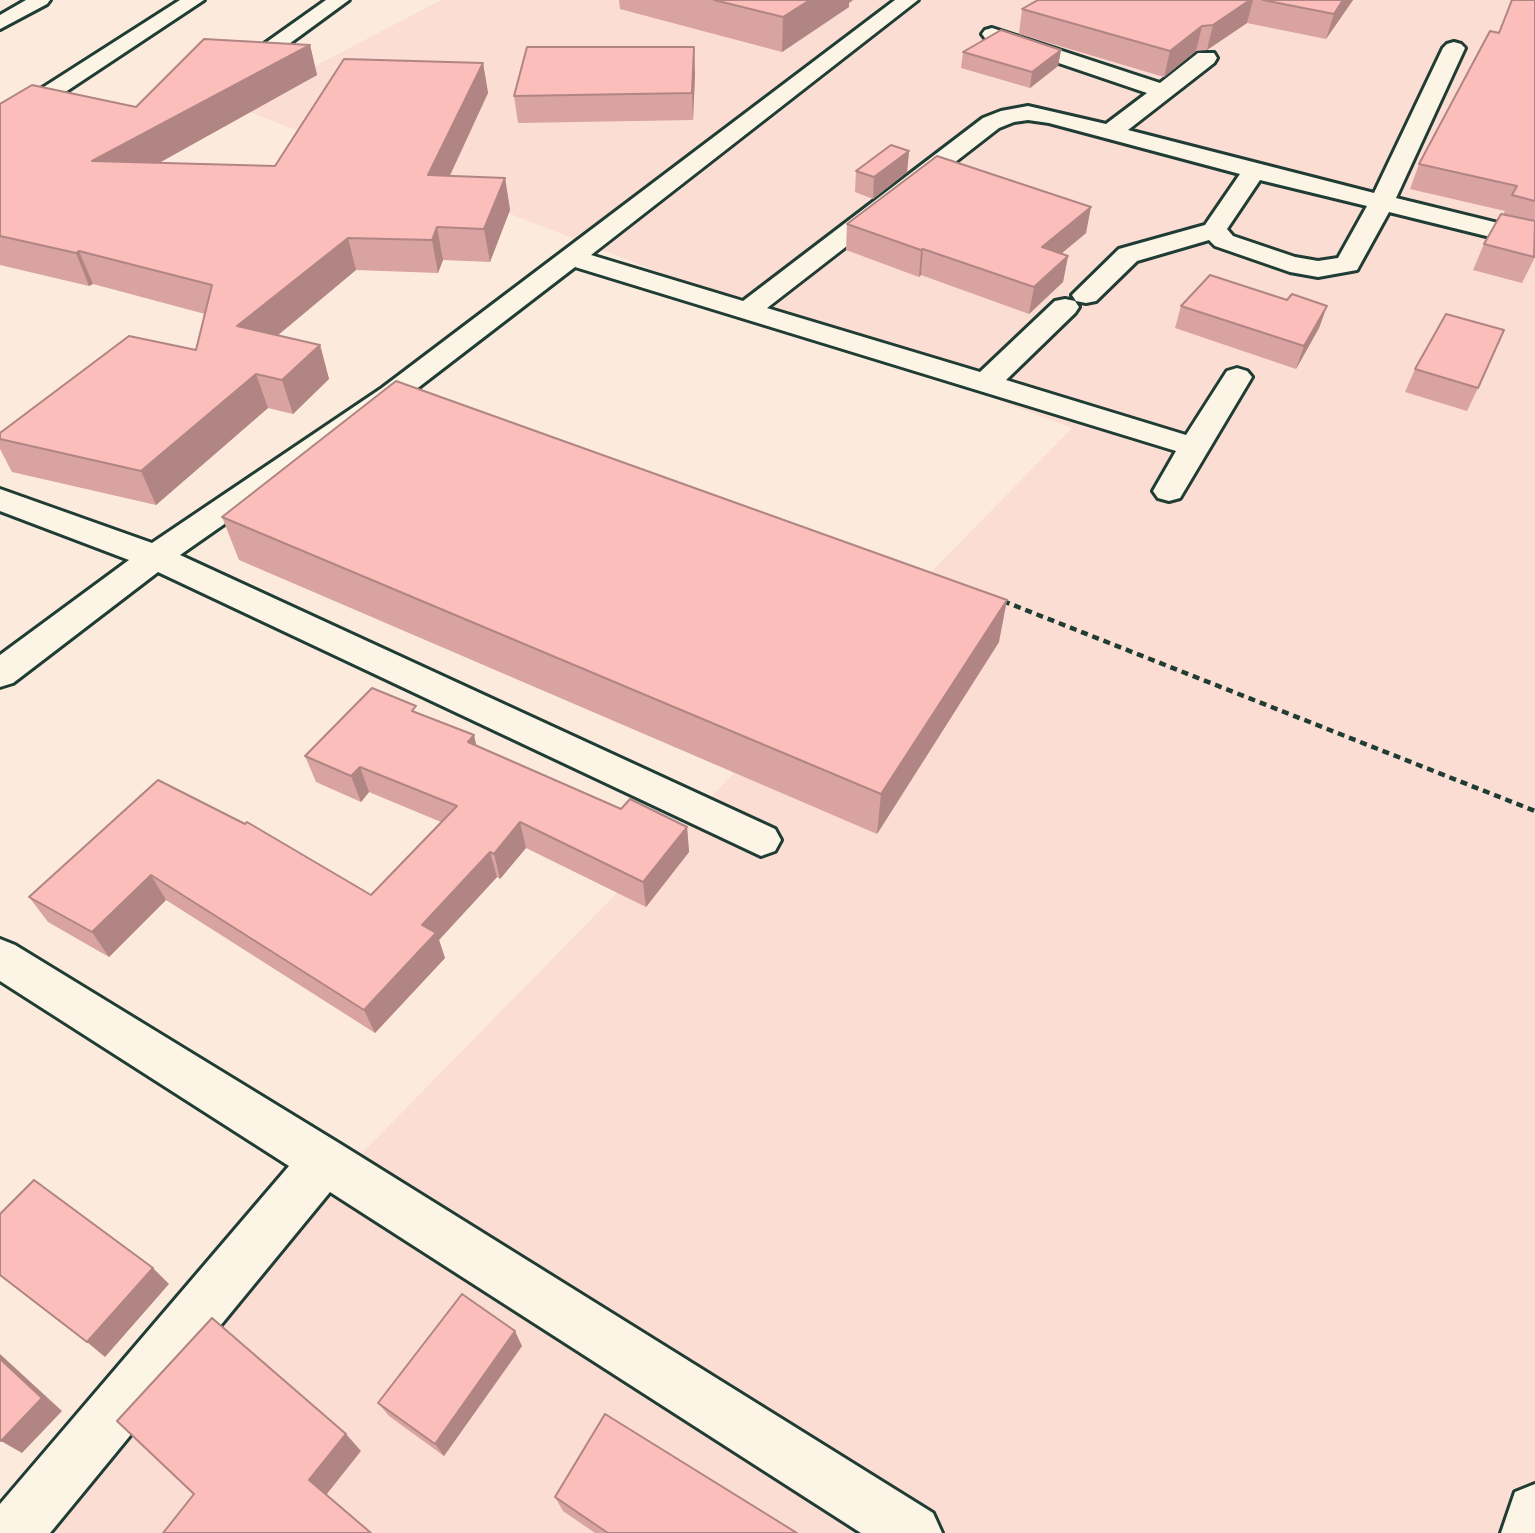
<!DOCTYPE html>
<html>
<head>
<meta charset="utf-8">
<style>
  body { margin:0 }
  canvas { display:block; background:#fceadd }
</style>
</head>
<body>
<canvas width="1535" height="1533"></canvas>
<script>
const ctx = document.querySelector('canvas').getContext('2d');
ctx.lineJoin = 'round';
function fill(path, color) { ctx.fillStyle = color; ctx.fill(path, 'evenodd'); }
const poly = rows => new Path2D(rows.map(r => 'M' + r).join(''));
function strokePath(path, color, width, dash) { ctx.strokeStyle = color; ctx.lineWidth = width; ctx.lineCap = dash ? 'butt' : 'round'; ctx.setLineDash(dash || []); ctx.stroke(path); }
fill(poly([
  [441,0,1535,0,1535,1533,0,1533,0,1523,1072,428,674,278,237,107]
]), '#fcddd3');
const minor = poly([
  [26,0,50,0,47,4,0,29,0,15,26,0],
  [180,0,204,0,8,130,0,132,0,115,180,0],
  [326,0,349,0,278,52,264,52,260,48,264,44,326,0],
  [895,0,918,0,591,255,743,301,983,118,1001,111,1028,106,1106,124,1147,93,985,38,982,34,985,30,992,28,1160,83,1198,53,1214,53,1217,58,1214,63,1128,130,1374,193,1443,48,1447,44,1454,42,1461,44,1465,48,1396,198,1535,232,1535,248,1389,212,1357,270,1318,277,1290,272,1215,246,1209,240,1137,261,1096,301,1086,303,1076,301,1072,295,1119,249,1205,225,1240,174,1049,123,1028,120,1014,122,999,128,767,308,980,372,1055,301,1065,299,1075,301,1079,307,1075,313,1006,380,1186,435,1227,371,1237,368,1247,371,1252,377,1180,498,1169,501,1158,498,1153,491,1176,451,575,267,402,400,180,555,775,829,781,840,775,851,761,856,158,572,13,683,0,687,0,655,129,560,0,511,0,489,152,543,382,388,895,0],
  [1260,180,1367,206,1338,258,1318,261,1295,257,1233,236,1227,229,1260,180],
  [0,939,15,945,342,1145,933,1513,942,1533,861,1533,330,1192,50,1533,0,1533,0,1504,289,1166,0,981,0,939],
  [1535,1484,1535,1533,1501,1533,1515,1492,1535,1484]
]);
strokePath(minor, '#1f3d34', 6);
strokePath(poly([
  [1003,601,1535,811]
]), '#1f3d34', 4.5, [7, 5]);
fill(minor, '#fcf5e5');
fill(poly([
  [619,0,853,0,849,3,849,7,782,52,620,9],
  [1038,0,1353,0,1326,39,1247,23,1207,50,1196,51,1164,77,1019,34,1022,9],
  [1511,0,1535,0,1535,257,1522,283,1473,270,1484,244,1505,211,1410,189,1419,164,1499,33],
  [310,45,317,75,159,163,275,166,483,63,488,93,449,176,505,178,510,210,490,262,443,260,438,273,356,270,277,336,320,345,329,379,293,414,268,408,156,505,12,472,0,449,0,433,196,350,205,314,93,284,89,286,0,265,0,104,136,107],
  [694,47,695,74,693,120,518,123,514,96],
  [1061,50,1058,66,1030,88,961,68,963,52],
  [909,151,907,172,873,199,855,192,856,171],
  [847,224,1086,233,1062,253,1068,256,1063,282,1029,314,921,275,919,277,846,250],
  [1287,300,1327,306,1319,328,1296,369,1175,328,1181,306],
  [1415,369,1478,388,1467,411,1405,392],
  [222,517,999,642,877,834,239,560],
  [418,713,476,745,621,809,687,827,689,852,646,907,526,848,500,879,497,877,439,940,445,958,375,1033,166,900,109,957,48,922,29,897,158,780,371,895,441,822,369,792,361,802,316,782,305,756],
  [522,1346,444,1456,389,1416,378,1403],
  [555,1497,797,1533,595,1533,563,1511]
]), '#d8a3a1');
fill(poly([
  [810,0,853,0,849,3,849,7,782,52,783,17],
  [1250,0,1253,0,1247,23,1207,50,1213,25],
  [1343,0,1353,0,1326,39,1334,14],
  [1202,26,1196,51,1164,77,1170,51],
  [310,45,317,75,105,193,92,161],
  [694,47,695,74,693,120,692,93],
  [1061,50,1058,66,1030,88,1032,72],
  [483,63,488,93,435,208,428,175],
  [909,151,907,172,873,199,874,177],
  [505,178,510,210,490,262,484,229],
  [1091,207,1086,233,1038,273,1042,247],
  [437,227,443,260,438,273,432,240],
  [348,238,356,270,248,360,237,326],
  [923,249,921,275,919,277,921,250],
  [79,251,93,284,89,286,76,253],
  [1068,256,1063,282,1029,314,1034,287],
  [1327,306,1319,328,1296,369,1304,346],
  [320,345,329,379,293,414,282,380],
  [256,374,268,408,156,505,141,471],
  [1007,600,999,642,877,834,881,794],
  [474,735,480,761,468,742],
  [360,767,369,792,361,802,351,776],
  [520,822,526,848,500,879,494,854],
  [687,827,689,852,646,907,643,882],
  [490,852,497,877,439,940,445,958,375,1033,364,1010,422,925],
  [151,875,166,900,109,957,92,932],
  [153,1268,169,1284,105,1357,87,1342],
  [515,1331,522,1346,444,1456,435,1444],
  [0,1354,62,1411,22,1453,1,1441],
  [346,1434,361,1451,326,1495,309,1480]
]), '#b08583');
const building = poly([
  [714,0,810,0,783,17,714,0],
  [1038,0,1250,0,1213,25,1202,26,1170,51,1022,9,1038,0],
  [1263,0,1343,0,1334,14,1263,0],
  [1512,0,1535,0,1535,201,1512,195,1517,186,1419,164,1490,31,1499,33,1512,0],
  [1001,30,1061,50,1032,72,963,52,1001,30],
  [204,39,310,45,92,161,275,166,344,59,483,63,428,175,505,178,484,229,437,227,432,240,348,238,237,326,320,345,282,380,256,374,141,471,0,439,0,433,129,336,196,350,212,285,79,251,76,253,0,236,0,104,32,85,136,107,204,39],
  [527,47,694,47,692,93,514,96,527,47],
  [891,145,909,151,874,177,856,171,891,145],
  [937,156,1091,207,1042,247,1068,256,1034,287,923,249,921,250,847,224,937,156],
  [1501,214,1535,221,1534,257,1484,244,1501,214],
  [1210,275,1287,300,1292,294,1327,306,1304,346,1181,306,1210,275],
  [1446,314,1504,330,1478,388,1415,369,1446,314],
  [396,381,1007,600,881,794,222,517,396,381],
  [372,688,416,706,412,711,474,735,468,742,621,809,630,799,687,827,643,882,520,822,494,854,490,852,422,925,436,933,364,1010,151,875,92,932,29,897,158,780,245,824,247,822,371,895,457,806,360,767,351,776,305,756,372,688],
  [34,1180,153,1268,87,1342,0,1275,0,1214,34,1180],
  [462,1294,515,1331,435,1444,378,1403,462,1294],
  [212,1318,346,1434,309,1480,371,1533,163,1533,194,1494,117,1421,212,1318],
  [0,1359,42,1398,1,1441,0,1440,0,1359],
  [605,1414,797,1533,608,1533,555,1497,605,1414]
]);
fill(building, '#fbbebb');
strokePath(building, '#b08583', 2);
</script>
</body>
</html>
